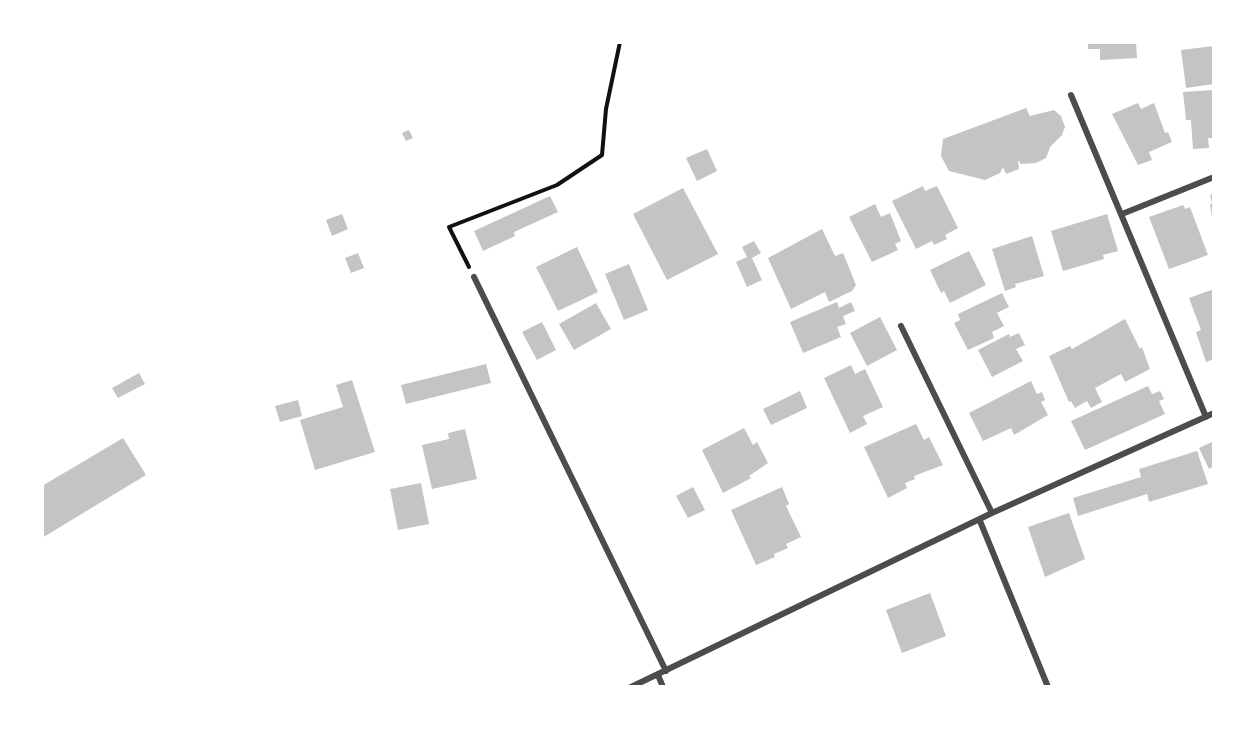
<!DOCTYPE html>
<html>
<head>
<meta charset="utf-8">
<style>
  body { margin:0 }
  #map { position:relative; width:1256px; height:729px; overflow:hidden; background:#fff; font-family:Inter,sans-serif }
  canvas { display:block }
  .frame { position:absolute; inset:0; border:44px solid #fff; pointer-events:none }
</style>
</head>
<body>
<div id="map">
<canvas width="1256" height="729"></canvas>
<div class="frame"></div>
</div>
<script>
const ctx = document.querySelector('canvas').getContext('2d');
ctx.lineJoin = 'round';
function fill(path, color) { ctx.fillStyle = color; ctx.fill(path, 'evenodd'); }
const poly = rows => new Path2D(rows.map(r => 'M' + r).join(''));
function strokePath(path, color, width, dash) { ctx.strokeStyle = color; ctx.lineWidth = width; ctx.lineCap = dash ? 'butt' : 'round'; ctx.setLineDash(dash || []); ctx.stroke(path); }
fill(poly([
  [1088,42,1136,42,1137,58,1100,60,1100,49,1088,49],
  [1214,46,1214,84,1186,88,1181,50],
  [1213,90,1214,138,1208,138,1209,148,1193,149,1191,120,1186,120,1183,92],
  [1138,103,1141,109,1154,103,1165,133,1168,132,1172,142,1149,152,1152,160,1138,165,1112,114],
  [1026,108,1030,116,1054,110,1061,116,1065,127,1062,135,1050,147,1046,158,1036,163,1021,164,1018,160,1019,169,1006,174,1003,167,1000,173,985,180,949,171,941,156,943,139],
  [409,130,413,138,406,141,402,133],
  [707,149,717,171,697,181,686,158],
  [923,186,925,191,937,186,958,228,945,235,947,239,934,245,932,241,916,249,892,201],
  [683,188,718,254,667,280,633,214],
  [1214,194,1214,223,1213,224,1210,204,1212,203,1210,195],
  [550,196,558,212,514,232,515,236,483,251,474,231],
  [875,204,881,217,890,213,901,241,895,244,898,250,872,262,849,217],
  [1183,205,1185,209,1190,207,1208,255,1169,269,1149,217],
  [342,214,348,229,332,236,326,220],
  [1107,214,1118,251,1103,255,1104,259,1063,271,1051,231],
  [822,229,835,256,843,253,856,285,852,291,829,302,825,292,791,309,768,258],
  [1032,236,1044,276,1015,284,1016,287,1005,291,992,249],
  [754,241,761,253,752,258,762,280,747,287,736,262,747,257,742,247],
  [577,247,598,292,558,311,536,267],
  [969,251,986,285,950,303,944,291,941,293,930,270],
  [358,253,364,268,351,273,345,258],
  [629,264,648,310,624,320,605,274],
  [1214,289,1214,359,1206,362,1196,332,1201,330,1189,298],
  [1002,293,1009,307,997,313,1004,326,992,332,994,338,968,350,954,323,960,320,958,314],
  [837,302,839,308,851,302,855,311,843,316,846,324,837,327,841,337,803,353,790,322],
  [596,303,611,329,574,350,559,324],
  [880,317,897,350,867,366,850,333],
  [1125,319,1140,349,1142,347,1150,369,1125,382,1121,374,1095,388,1102,402,1091,408,1087,401,1075,408,1071,401,1069,402,1049,356,1070,346,1072,349],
  [542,322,556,350,537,360,522,332],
  [1019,333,1025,345,1016,349,1023,361,992,377,978,350,1009,334,1010,337],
  [486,364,491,383,406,404,401,385],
  [851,365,855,374,865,369,883,407,863,416,867,424,850,433,824,378],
  [139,373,145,384,118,398,112,388],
  [352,380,375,452,315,470,300,420,343,407,336,385],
  [1031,381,1037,394,1042,392,1045,400,1041,402,1048,415,1014,435,1011,428,983,441,969,413],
  [1148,386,1152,394,1160,391,1164,399,1159,401,1165,414,1085,450,1071,421],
  [800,391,807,408,771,425,763,409],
  [298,400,302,416,280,422,275,406],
  [916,424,924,440,929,437,943,465,914,476,915,479,905,483,907,488,888,498,864,447],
  [744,428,753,445,757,442,768,463,749,476,751,478,723,493,702,450],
  [465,429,477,479,432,489,422,445,449,439,448,433],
  [123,438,146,475,42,538,42,486],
  [1214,441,1214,466,1209,469,1199,448],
  [1197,451,1208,484,1149,502,1147,494,1078,516,1073,498,1141,477,1139,469],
  [421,483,429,524,398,530,390,489],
  [693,487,705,510,688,518,676,496],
  [782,487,789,504,786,506,801,537,786,544,788,548,774,554,775,557,756,565,731,510],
  [1069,513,1085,559,1045,577,1028,527],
  [930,593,946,636,902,653,886,610]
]), '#c4c4c4');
strokePath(poly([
  [469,267,449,227,557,185,602,155,606,109,620,42]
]), '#111', 4);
strokePath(poly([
  [1071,95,1206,417],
  [1122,214,1214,177],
  [474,277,666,671],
  [901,326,992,513],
  [980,521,1048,687],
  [658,675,663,687],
  [631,687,992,513,1214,413]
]), '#4c4c4c', 6);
</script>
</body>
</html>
